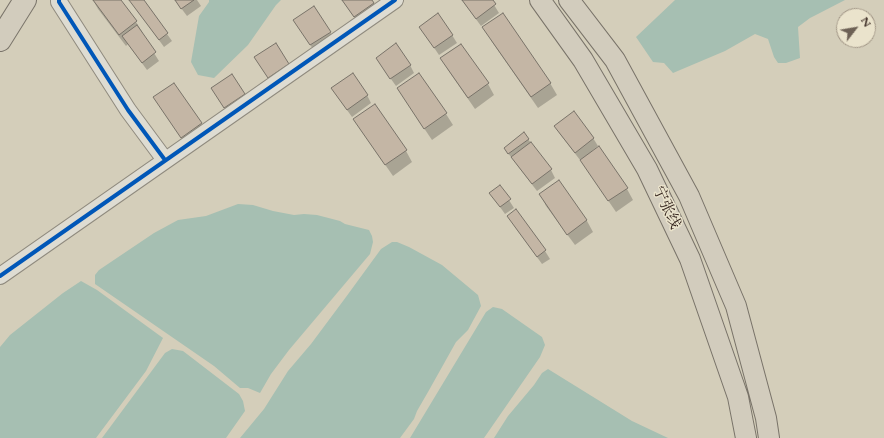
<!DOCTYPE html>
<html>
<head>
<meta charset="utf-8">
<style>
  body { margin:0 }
  #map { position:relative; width:884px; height:438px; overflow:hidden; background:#d4ceba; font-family:Cardo,serif }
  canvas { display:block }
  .north { position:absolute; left:836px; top:8px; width:40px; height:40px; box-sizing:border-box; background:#eae3cc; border:1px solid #a29787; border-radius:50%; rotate:59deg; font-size:11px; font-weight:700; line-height:16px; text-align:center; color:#36261f }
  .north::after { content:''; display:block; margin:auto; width:14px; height:18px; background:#6d6155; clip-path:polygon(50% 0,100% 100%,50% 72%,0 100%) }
</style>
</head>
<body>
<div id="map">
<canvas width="884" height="438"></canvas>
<div class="north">N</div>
</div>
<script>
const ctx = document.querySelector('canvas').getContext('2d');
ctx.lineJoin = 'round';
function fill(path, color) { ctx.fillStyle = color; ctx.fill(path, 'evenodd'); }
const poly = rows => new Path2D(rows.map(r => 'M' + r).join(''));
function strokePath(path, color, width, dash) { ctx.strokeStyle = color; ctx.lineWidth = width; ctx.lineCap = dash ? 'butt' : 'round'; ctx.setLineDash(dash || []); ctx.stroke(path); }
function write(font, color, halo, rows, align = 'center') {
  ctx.font = font + ' Cardo,"Noto Serif SC",serif'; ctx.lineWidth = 3; ctx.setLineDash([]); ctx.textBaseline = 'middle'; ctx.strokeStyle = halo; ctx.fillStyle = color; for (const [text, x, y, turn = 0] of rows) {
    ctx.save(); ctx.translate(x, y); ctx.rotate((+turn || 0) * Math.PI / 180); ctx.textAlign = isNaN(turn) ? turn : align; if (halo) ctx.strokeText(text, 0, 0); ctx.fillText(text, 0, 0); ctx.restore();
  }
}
fill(poly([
  [209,0,281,0,276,5,248,45,214,78,198,75,191,62,199,16,209,2],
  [675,0,845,0,814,16,810,18,798,27,800,58,786,63,778,63,774,57,768,39,755,34,725,51,673,73,664,63,653,62,636,37],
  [238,204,253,205,273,211,294,215,304,214,317,215,340,221,345,224,369,230,372,236,373,242,370,254,289,350,271,374,260,393,248,388,240,388,214,366,95,284,95,275,99,270,154,233,178,220,206,216],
  [392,242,397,242,409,247,442,265,478,295,481,306,468,330,456,342,428,392,417,411,414,419,400,438,240,438,264,409,288,371,311,344,346,297,381,249],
  [81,281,97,290,163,338,146,371,96,438,0,438,0,347,10,335,63,293],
  [493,307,502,309,542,337,545,345,540,357,484,438,410,438,486,312],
  [172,349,183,351,239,394,243,401,245,411,226,438,102,438,165,353],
  [548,369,632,421,668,438,494,438,508,416,534,385,542,373]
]), '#a6bfb2');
fill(poly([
  [93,0,120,0,136,22,143,33,142,34,159,61,147,70,128,44,126,46,98,9],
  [130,0,143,0,167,34,172,41,164,47,135,7],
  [175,0,197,0,201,6,187,16],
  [342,0,371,0,380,15,361,27],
  [462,0,491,0,499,13,481,26],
  [420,27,452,35,457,43,439,55],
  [299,28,330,32,335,40,315,52],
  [490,39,550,83,557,95,538,108],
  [460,45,488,84,494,95,475,109,448,70,441,58],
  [288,64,293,72,273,85,260,65],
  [381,65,410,65,414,73,396,86],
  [419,74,446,114,453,125,432,140,405,100,398,89],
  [174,84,201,124,207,135,188,148,161,108],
  [244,94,249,102,230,115,217,96],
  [367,95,371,103,352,117,337,96],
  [555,126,593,138,598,146,592,151,627,189,633,200,616,212,588,171,581,159,580,160,560,134],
  [361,130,406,151,412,162,393,176],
  [528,139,551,170,555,178,537,191,517,165,512,156,511,157,507,152],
  [558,181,587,221,593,232,575,245,546,206,540,194],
  [500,186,514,208,505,214,490,193],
  [516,210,545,251,550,259,542,264,513,224,508,216]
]), '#0003');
const building = poly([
  [93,0,121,0,137,21,119,35,93,0],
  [129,0,144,0,168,33,159,40,129,0],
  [175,0,194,0,181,9,175,0],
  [342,0,372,0,374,3,354,17,342,0],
  [462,0,493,0,496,4,476,19,462,0],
  [314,6,331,32,310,45,293,20,314,6],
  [438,13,453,35,434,48,419,27,438,13],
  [503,13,551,83,531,97,482,27,503,13],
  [137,25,156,52,142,63,122,36,137,25],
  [276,43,289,64,268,78,254,57,276,43],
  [396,43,411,65,390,79,376,58,396,43],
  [461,44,489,83,468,98,440,58,461,44],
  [353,73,368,95,347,110,331,88,353,73],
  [419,73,447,113,424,129,397,88,419,73],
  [232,74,245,94,224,108,211,88,232,74],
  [174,83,202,123,181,138,153,97,174,83],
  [375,104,407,150,385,165,353,119,375,104],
  [574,111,594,138,575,153,554,126,574,111],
  [524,132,529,139,508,154,504,148,524,132],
  [531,142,552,169,532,184,511,157,531,142],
  [599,146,628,188,608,201,580,160,599,146],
  [559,180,587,220,567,235,539,194,559,180],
  [500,185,511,199,500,207,489,193,500,185],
  [516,209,546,250,537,257,507,216,516,209]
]);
fill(building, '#c4b6a5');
strokePath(building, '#797369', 1);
const minor = poly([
  [59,0,59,2,128,110,165,160],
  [0,276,395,0]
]);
const major = poly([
  [540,0,583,60,647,169,690,259,738,397,746,438],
  [569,0,615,60,689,196,736,306,766,418,769,438]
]);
const highway = poly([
  [0,40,25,0]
]);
strokePath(minor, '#8f8a7e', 18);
strokePath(major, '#797369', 22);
strokePath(highway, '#797369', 24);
strokePath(minor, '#dedcd2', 16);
strokePath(major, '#d2ccbd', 20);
strokePath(highway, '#d2ccbd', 22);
strokePath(poly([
  [59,0,59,2,128,110,165,160],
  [0,276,395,0]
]), '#0057b8', 4);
write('15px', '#36261f', '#eae3cc', [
  ["宁张线",666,208,65]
]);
</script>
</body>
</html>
